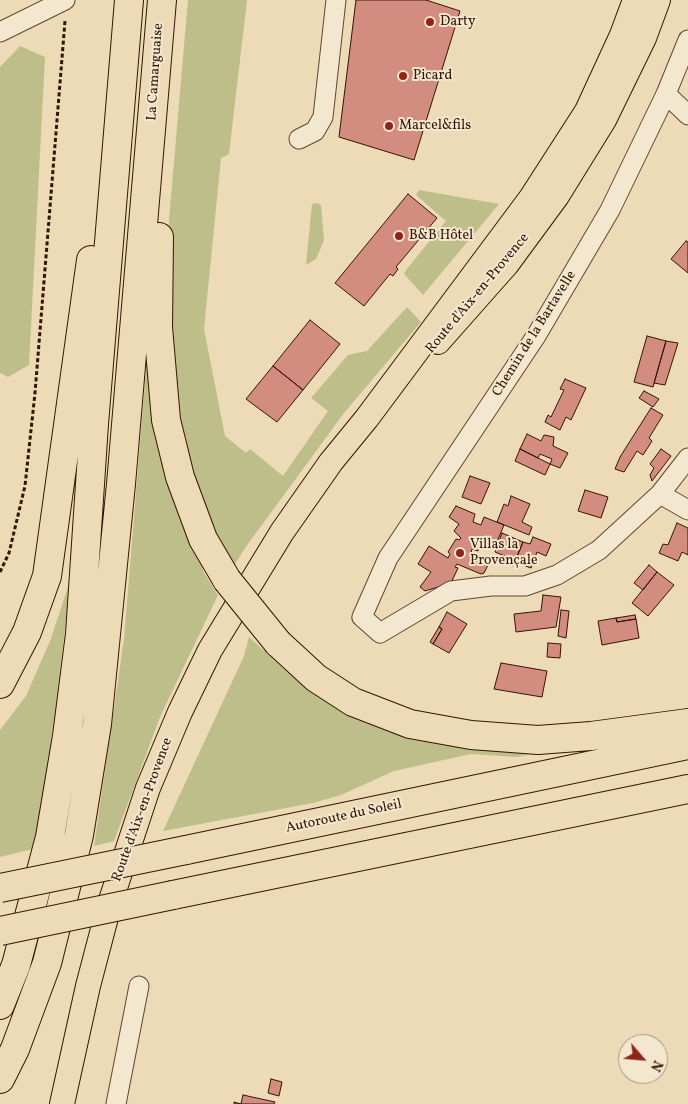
<!DOCTYPE html>
<html>
<head>
<meta charset="utf-8">
<style>
  body { margin:0 }
  #map { position:relative; width:688px; height:1104px; overflow:hidden; background:#eddab6; font-family:Vollkorn,serif }
  canvas { display:block }
  .north { position:absolute; left:618px; top:1034px; width:50px; height:50px; box-sizing:border-box; background:#f3e7d0; border:1px solid #a7937e; border-radius:50%; rotate:117deg; font-size:14px; font-weight:700; line-height:20px; text-align:center; color:#341502 }
  .north::after { content:''; display:block; margin:auto; width:18px; height:22px; background:#8f2418; clip-path:polygon(50% 0,100% 100%,50% 72%,0 100%) }
</style>
</head>
<body>
<div id="map">
<canvas width="688" height="1104"></canvas>
<div class="north">N</div>
</div>
<script>
const ctx = document.querySelector('canvas').getContext('2d');
ctx.lineJoin = 'round';
function fill(path, color) { ctx.fillStyle = color; ctx.fill(path, 'evenodd'); }
const poly = rows => new Path2D(rows.map(r => 'M' + r).join(''));
function strokePath(path, color, width, dash) { ctx.strokeStyle = color; ctx.lineWidth = width; ctx.lineCap = dash ? 'butt' : 'round'; ctx.setLineDash(dash || []); ctx.stroke(path); }
function write(font, color, halo, rows, align = 'center') {
  ctx.font = font + ' Vollkorn,serif'; ctx.lineWidth = 4; ctx.setLineDash([]); ctx.textBaseline = 'middle'; ctx.strokeStyle = halo; ctx.fillStyle = color; for (const [text, x, y, turn = 0] of rows) {
    ctx.save(); ctx.translate(x, y); ctx.rotate((+turn || 0) * Math.PI / 180); ctx.textAlign = isNaN(turn) ? turn : align; if (halo) ctx.strokeText(text, 0, 0); ctx.fillText(text, 0, 0); ctx.restore();
  }
}
fill(poly([
  [188,0,247,0,229,154,221,158,204,329,225,436,246,453,250,449,283,476,328,411,311,398,348,355,367,351,407,307,421,322,344,413,245,548,230,572,175,431,167,302,169,220],
  [20,46,45,57,29,365,8,377,0,373,0,67],
  [419,190,499,204,423,295,404,274,406,270,446,221,416,195],
  [317,203,321,205,324,240,316,259,306,265,312,204],
  [147,358,164,472,204,573,218,595,160,717,114,841,94,846,124,639],
  [71,578,55,712,41,810,33,849,0,857,0,730,26,696,50,641],
  [249,637,285,670,319,693,538,753,516,757,471,754,394,771,341,795,313,803,163,831,244,656]
]), '#bebe8a');
const building = poly([
  [356,0,426,0,460,11,414,160,339,137,356,0],
  [408,194,437,218,396,267,398,269,393,276,390,274,364,306,335,283,408,194],
  [686,241,688,242,688,273,671,259,686,241],
  [310,320,340,344,303,390,273,366,310,320],
  [647,336,666,341,653,387,634,382,647,336],
  [666,341,678,343,665,385,654,383,666,341],
  [273,366,303,390,277,422,246,399,273,366],
  [565,379,586,388,571,420,566,417,560,430,545,422,548,415,551,417,564,390,560,389,565,379],
  [644,391,659,399,653,407,639,398,644,391],
  [651,408,663,415,649,438,652,441,643,455,637,451,624,472,615,469,620,457,651,408],
  [527,434,541,441,544,435,554,437,553,446,568,453,560,468,550,464,552,459,540,454,538,458,520,449,527,434],
  [520,449,550,464,545,475,515,461,520,449],
  [661,449,671,456,652,481,650,475,654,468,650,464,661,449],
  [470,476,490,483,481,504,462,497,470,476],
  [585,490,608,497,601,518,578,511,585,490],
  [511,496,530,504,522,522,532,527,529,535,497,522,504,504,508,506,511,496],
  [456,506,475,514,473,522,481,525,484,517,504,525,494,549,481,545,478,551,472,549,471,552,490,561,484,573,481,574,457,564,455,567,458,568,451,583,425,591,420,587,431,572,418,564,429,546,448,558,450,554,448,552,456,539,459,540,461,538,454,531,459,524,449,517,456,506],
  [677,523,688,528,688,555,682,552,678,561,659,553,663,544,668,545,677,523],
  [502,533,523,542,513,566,505,563,507,557,495,552,502,533],
  [533,537,551,544,546,556,537,552,531,568,515,562,523,542,530,544,533,537],
  [649,565,657,572,643,590,634,583,649,565],
  [657,572,674,585,648,616,632,603,657,572],
  [543,595,561,597,556,627,516,632,514,614,541,611,543,595],
  [561,610,569,611,566,638,558,636,561,610],
  [447,612,467,624,449,653,433,644,442,629,439,627,447,612],
  [635,615,636,619,617,622,616,618,635,615],
  [616,618,617,622,636,619,639,638,602,645,598,621,616,618],
  [439,627,442,629,433,644,430,642,439,627],
  [548,643,561,644,560,658,547,657,548,643],
  [501,663,547,671,542,697,494,689,501,663],
  [271,1079,282,1082,279,1096,268,1093,271,1079],
  [243,1095,275,1102,274,1104,234,1104,234,1102,241,1104,243,1095]
]);
fill(building, '#d28d80');
strokePath(building, '#341502', 1);
const minor = poly([
  [0,32,65,0],
  [688,40,666,94,610,210,536,336,388,558,362,617,380,633,451,591,491,586,525,586,557,575,599,550,660,494,688,458],
  [666,94,688,115],
  [299,139,315,131,323,117,336,0],
  [660,494,688,510],
  [116,1104,139,986]
]);
const major = poly([
  [438,342,507,264,557,196,604,120,644,38,658,0],
  [62,1104,88,986,109,906,148,788,180,712,210,650,282,532,331,462,367,418,531,198,587,111,622,35,635,0]
]);
const highway = poly([
  [159,237,158,327,166,420,180,477,203,539,227,580],
  [278,643,316,678,353,702,410,724,471,735,538,740,591,736,688,723],
  [0,684,27,632,47,576,91,260],
  [186,850,688,745],
  [173,895,688,789],
  [0,1005,16,965,50,837,67,736,80,634,94,424,129,0],
  [0,1079,15,1049,47,963,79,835,97,724,121,484,162,0]
]);
strokePath(minor, '#62462f', 21);
strokePath(major, '#341502', 26);
strokePath(highway, '#341502', 30);
strokePath(poly([
  [0,572,9,553,25,486,35,393,65,21]
]), '#341502', 3, [4, 2.5]);
strokePath(minor, '#f3e7d0', 19);
strokePath(major, '#eddab6', 24);
strokePath(highway, '#eddab6', 28);
const highwayBridge = poly([
  [227,580,278,643],
  [0,888,186,850],
  [0,931,173,895]
]);
strokePath(highwayBridge, '#341502', 30, []);
strokePath(highwayBridge, '#eddab6', 28);
for (const [x, y, r, color] of [
  [430,22,5,"#8f2418"],
  [403,76,5,"#8f2418"],
  [389,126,5,"#8f2418"],
  [399,236,5,"#8f2418"],
  [460,553,5,"#8f2418"]
]) { const dot = new Path2D(); dot.arc(x, y, r, 0, 2 * Math.PI); ctx.fillStyle = color; ctx.fill(dot); strokePath(dot, '#f3e7d0', 2); }
write('14px', '#341502', '#f3e7d0', [
  ["Darty",440,22],
  ["Picard",413,76],
  ["Marcel&fils",399,126],
  ["B&B Hôtel",409,236],
  ["Villas la",470,545],
  ["Provençale",470,561]
], 'left');
write('14px', '#341502', '#f3e7d0', [
  ["La Camarguaise",156,72,-86],
  ["Route d'Aix-en-Provence",478,294,-50],
  ["Chemin de la Bartavelle",535,334,-58],
  ["Route d'Aix-en-Provence",143,810,-70],
  ["Autoroute du Soleil",344,817,-12]
]);
</script>
</body>
</html>
